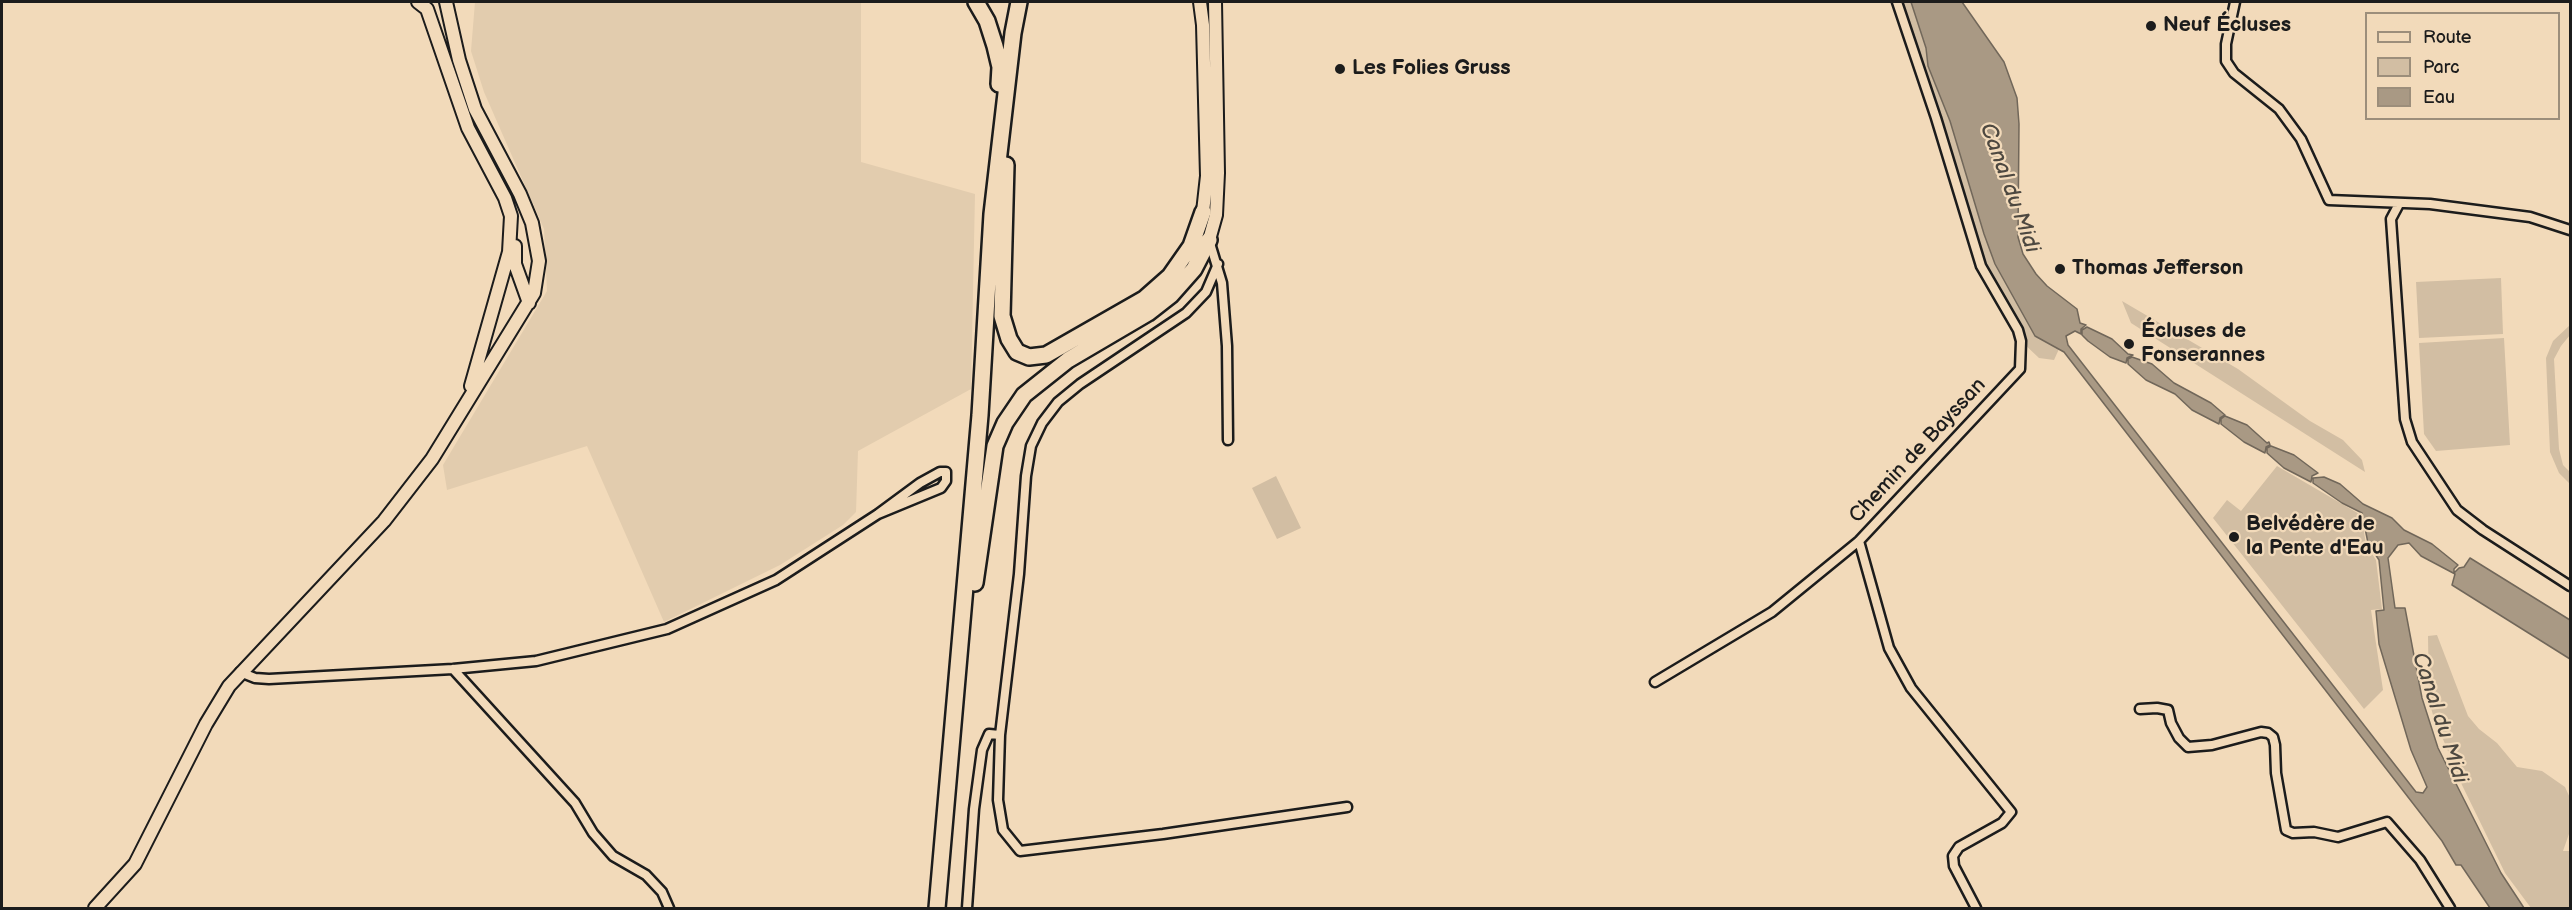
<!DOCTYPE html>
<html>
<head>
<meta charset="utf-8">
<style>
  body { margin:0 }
  #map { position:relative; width:2572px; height:910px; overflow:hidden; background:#f2daba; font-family:"Balsamiq Sans",sans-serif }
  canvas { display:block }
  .frame { position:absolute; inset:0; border:3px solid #1c1c1c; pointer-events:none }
  .legend { position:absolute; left:2365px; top:12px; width:195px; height:108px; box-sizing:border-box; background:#f2daba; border:2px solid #9c8e7b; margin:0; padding:8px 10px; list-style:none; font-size:18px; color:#1c1c1c }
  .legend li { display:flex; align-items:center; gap:12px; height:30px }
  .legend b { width:30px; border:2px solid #9c8e7b }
</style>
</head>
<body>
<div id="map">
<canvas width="2572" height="910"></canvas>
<div class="frame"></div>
<ul class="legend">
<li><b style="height:8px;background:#f2daba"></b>Route</li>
<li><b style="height:16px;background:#d2bea3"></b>Parc</li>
<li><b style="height:16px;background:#a99984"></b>Eau</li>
</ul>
</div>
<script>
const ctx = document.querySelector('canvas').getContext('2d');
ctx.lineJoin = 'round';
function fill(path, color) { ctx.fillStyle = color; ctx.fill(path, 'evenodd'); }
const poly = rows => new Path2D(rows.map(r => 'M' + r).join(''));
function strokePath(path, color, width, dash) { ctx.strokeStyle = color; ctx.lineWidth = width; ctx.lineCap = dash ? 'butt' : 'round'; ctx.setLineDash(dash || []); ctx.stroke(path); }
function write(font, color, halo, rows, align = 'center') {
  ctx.font = font + ' "Balsamiq Sans",sans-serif'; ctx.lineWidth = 4.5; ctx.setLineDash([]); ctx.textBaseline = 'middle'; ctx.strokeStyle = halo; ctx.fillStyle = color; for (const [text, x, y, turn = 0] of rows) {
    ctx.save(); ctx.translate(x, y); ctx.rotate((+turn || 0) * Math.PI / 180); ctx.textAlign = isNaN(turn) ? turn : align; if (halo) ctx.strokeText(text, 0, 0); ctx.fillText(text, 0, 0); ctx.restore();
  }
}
fill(poly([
  [475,2,861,2,861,162,975,194,971,389,858,451,856,512,843,525,780,565,664,622,587,446,447,490,443,465,547,291,544,229,484,92,471,51]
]), '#e2ccae');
fill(poly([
  [1897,2,1911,2,1926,48,1928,66,2036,337,2059,349,2054,360,2039,358,2021,341,1990,284],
  [2501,278,2503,334,2419,338,2416,282],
  [2122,301,2238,369,2310,421,2343,440,2362,460,2365,472,2131,323],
  [2570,325,2570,335,2561,346,2554,359,2559,449,2563,465,2570,472,2570,484,2559,473,2550,452,2546,358,2553,341],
  [2504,338,2510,445,2436,451,2424,434,2419,343],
  [2277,466,2361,515,2366,544,2376,560,2382,609,2371,610,2383,690,2364,709,2213,518,2227,500,2241,511],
  [1276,476,1301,528,1277,539,1252,488],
  [2437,635,2468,716,2479,729,2497,743,2517,767,2542,771,2565,787,2570,798,2570,831,2563,851,2570,851,2570,908,2531,908,2505,873,2462,785,2433,715,2429,701,2428,636]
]), '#d2bea3');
const water = poly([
  [1911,2,1962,2,2004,62,2017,98,2019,124,2018,237,2023,254,2036,274,2047,286,2077,309,2080,323,2086,325,2081,329,2081,334,2075,331,2066,336,2068,345,2416,792,2423,793,2427,787,2411,750,2379,644,2376,611,2384,610,2379,560,2368,543,2362,513,2342,503,2313,483,2313,478,2324,477,2340,484,2363,504,2392,518,2404,530,2432,544,2458,565,2454,569,2454,573,2459,568,2464,567,2470,558,2570,620,2570,659,2452,585,2455,574,2421,556,2409,543,2398,545,2388,558,2395,608,2405,608,2422,698,2438,748,2501,873,2524,908,2490,908,2461,865,2456,865,2442,841,2064,352,2035,336,1995,264,1984,234,1950,121,1928,66,1926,48,1911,2],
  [2087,327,2112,339,2128,354,2133,355,2127,358,2126,363,2110,357,2088,341,2082,335,2082,330,2087,327],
  [2132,357,2152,364,2174,383,2211,403,2225,415,2220,418,2219,424,2192,410,2175,394,2146,380,2128,364,2128,359,2132,357],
  [2225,416,2247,425,2267,443,2269,442,2270,445,2266,447,2265,453,2244,442,2221,424,2221,419,2225,416],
  [2271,446,2294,455,2318,473,2312,476,2311,482,2284,468,2267,453,2267,448,2271,446]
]);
fill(water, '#a99984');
strokePath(water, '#71675a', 1.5);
const street = poly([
  [2235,2,2226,44,2226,61,2234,73,2279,109,2301,139,2329,200,2430,204,2530,217,2570,230],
  [2399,204,2391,219,2405,419,2412,442,2457,510,2483,530,2570,586],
  [1209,240,1222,283,1227,346,1228,440],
  [1218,264,1206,292,1186,313,1080,384,1058,402,1042,423,1031,446,1026,476,1019,574,1000,735,998,800,1003,830,1020,851,1163,834,1347,807],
  [1859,541,1889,648,1911,688,2011,812,2002,823,1959,847,1953,856,1954,866,1976,908],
  [453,669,575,803,593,833,613,856,646,875,662,892,669,908],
  [240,672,255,678,269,679,453,669,536,661,667,629,776,580,878,514,920,483,940,472,946,472,946,481,941,488,878,514],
  [1655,682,1772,612,1859,541,2020,369,2021,341,2018,330,1981,266,1936,118,1897,2],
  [2140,709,2157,708,2168,710,2171,723,2179,738,2188,747,2212,745,2261,732,2268,733,2273,737,2275,745,2276,773,2286,830,2293,833,2314,832,2338,837,2387,822,2420,860,2450,908],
  [967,908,974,809,982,750,989,734,1000,735]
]);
const secondary = poly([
  [418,2,427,9,468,128,505,198,511,216,509,252,471,386],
  [515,246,515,264,529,303],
  [95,908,135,864,206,724,229,686,384,521,432,459,534,293,539,261,532,223,520,194,475,109,459,60,446,2]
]);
const primary = poly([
  [1200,2,1203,25,1207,176,1203,212],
  [1209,240,1216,215,1218,173,1215,2]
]);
const highway = poly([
  [976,2,987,21,995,46,1000,67,999,84],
  [1006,165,1002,316,1009,339,1017,352,1029,357,1046,355,1144,299,1170,276,1191,246,1203,212],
  [975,583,995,446,1005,423,1024,395,1068,360,1148,313,1171,295,1194,269,1209,240],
  [937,908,980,415,992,214,1013,33,1019,2]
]);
strokePath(street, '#1c1c1c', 13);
strokePath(secondary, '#1c1c1c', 16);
strokePath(primary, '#1c1c1c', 16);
strokePath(highway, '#1c1c1c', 20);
strokePath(street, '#f2daba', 8);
strokePath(secondary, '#f2daba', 12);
strokePath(primary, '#f2daba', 12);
strokePath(highway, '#f2daba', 15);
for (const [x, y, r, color] of [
  [2151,26,6,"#1c1c1c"],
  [1340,69,6,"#1c1c1c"],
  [2060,269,6,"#1c1c1c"],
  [2129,344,6,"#1c1c1c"],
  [2234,537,6,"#1c1c1c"]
]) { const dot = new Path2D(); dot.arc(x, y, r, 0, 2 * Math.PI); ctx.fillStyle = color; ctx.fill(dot); strokePath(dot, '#f2daba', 2); }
write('bold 21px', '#1c1c1c', '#f2daba', [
  ["Neuf Écluses",2163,26],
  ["Les Folies Gruss",1352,69],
  ["Thomas Jefferson",2072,269],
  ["Écluses de",2141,332],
  ["Fonserannes",2141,356],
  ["Belvédère de",2246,525],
  ["la Pente d'Eau",2246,549]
], 'left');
write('21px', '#1c1c1c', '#f2daba', [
  ["Chemin de Bayssan",1918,451,-47]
]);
write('italic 22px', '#4d4840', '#f2daba', [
  ["Canal du Midi",2009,188,70],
  ["Canal du Midi",2439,718,72]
]);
</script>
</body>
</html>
